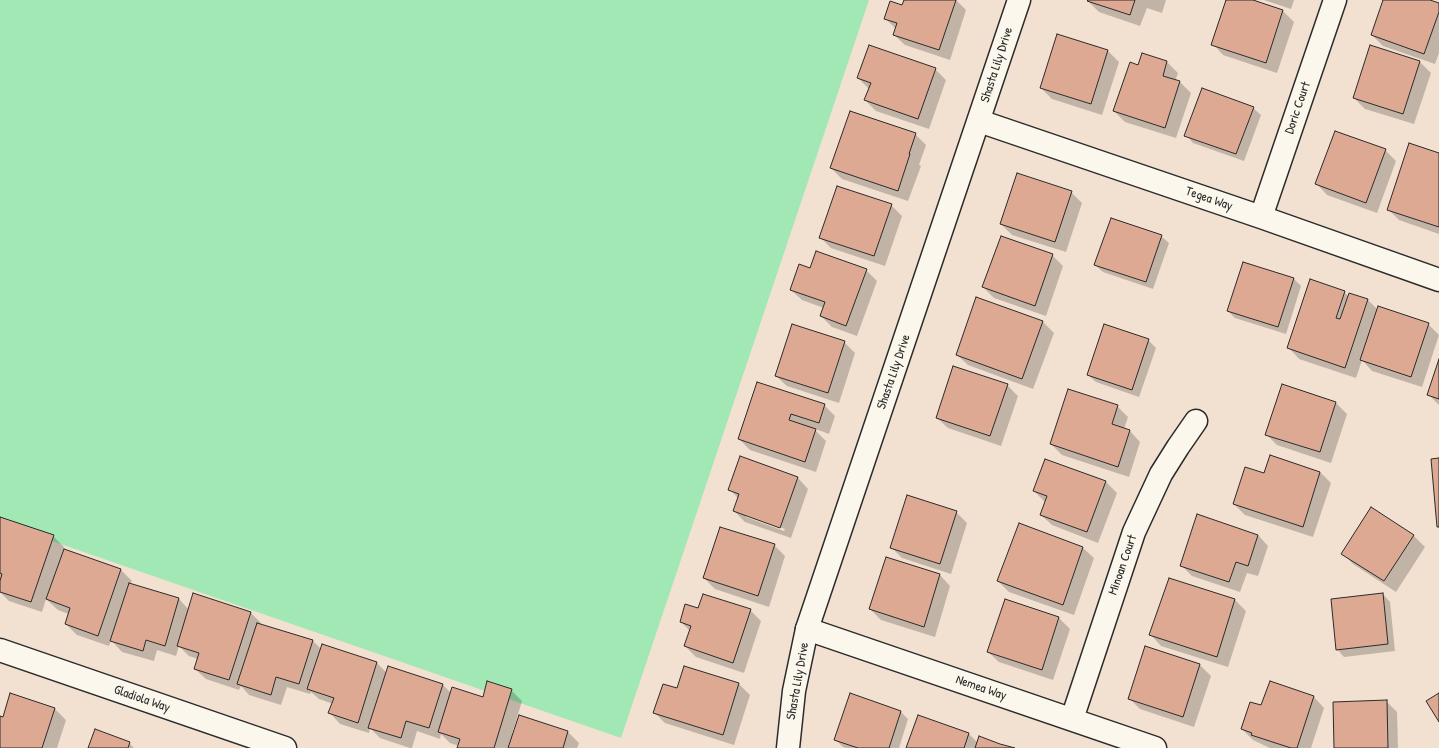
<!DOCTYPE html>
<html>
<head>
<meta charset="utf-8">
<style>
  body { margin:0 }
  canvas { display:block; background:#f2e0d1 }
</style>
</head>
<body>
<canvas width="1439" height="748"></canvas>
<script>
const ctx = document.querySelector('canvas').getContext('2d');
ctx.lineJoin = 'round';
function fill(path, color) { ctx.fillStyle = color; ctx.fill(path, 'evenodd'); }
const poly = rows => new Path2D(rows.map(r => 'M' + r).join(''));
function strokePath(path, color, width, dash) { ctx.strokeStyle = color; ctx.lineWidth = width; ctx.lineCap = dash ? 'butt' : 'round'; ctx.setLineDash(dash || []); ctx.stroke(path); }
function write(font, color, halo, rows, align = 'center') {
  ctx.font = font + ' "Patrick Hand",sans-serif'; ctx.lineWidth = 3; ctx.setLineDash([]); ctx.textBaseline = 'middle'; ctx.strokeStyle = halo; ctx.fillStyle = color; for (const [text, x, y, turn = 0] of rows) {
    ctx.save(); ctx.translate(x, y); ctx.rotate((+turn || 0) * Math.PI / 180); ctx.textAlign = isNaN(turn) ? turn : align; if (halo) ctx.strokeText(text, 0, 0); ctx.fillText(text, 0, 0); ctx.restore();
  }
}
fill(poly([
  [0,0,869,0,621,738,0,523]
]), '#a2e8b4');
fill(poly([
  [905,0,956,0,966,10,950,60,905,45,894,35,896,29,885,18,903,6],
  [1089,0,1166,0,1162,13,1147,8,1140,26,1099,12,1088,1],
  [1227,0,1249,0,1283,11,1294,22,1277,73,1223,55,1213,44],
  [1264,0,1294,0,1291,9],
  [1384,0,1427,0,1439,4,1439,53,1435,64,1383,46,1372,35],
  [1057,36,1108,51,1119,62,1102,115,1052,99,1041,88],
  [1143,55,1167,62,1178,73,1175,81,1180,82,1191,93,1176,138,1125,122,1114,111,1139,66],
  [1420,62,1431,73,1414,124,1365,109,1354,98],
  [935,69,946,80,929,129,876,111,865,100,869,89,858,78],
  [1253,108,1261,115,1244,161,1193,143,1186,135],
  [915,134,926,145,919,165,921,166,908,201,842,179,831,168],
  [1385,150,1396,161,1377,213,1327,195,1317,184],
  [1439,154,1439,234,1399,220,1388,209],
  [1071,192,1082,203,1066,252,1012,235,1001,224],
  [891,205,902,216,885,266,831,248,820,237],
  [1161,236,1169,243,1153,289,1103,272,1095,265],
  [1052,255,1063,266,1046,316,994,298,983,287],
  [810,269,866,270,877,281,857,336,832,327,821,316,824,308,802,300,791,290],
  [1294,279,1301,286,1286,334,1235,318,1228,311],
  [1344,292,1349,297,1368,300,1378,310,1428,324,1439,335,1422,387,1372,371,1362,360,1356,378,1299,359,1289,348],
  [1043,322,1054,333,1033,389,968,365,957,355],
  [1148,340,1156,348,1139,397,1096,382,1088,375],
  [844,342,855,353,839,403,787,386,776,376],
  [1439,362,1439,405,1428,394],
  [758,383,824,405,835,416,829,434,813,428,826,441,816,472,750,450,739,439],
  [1007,385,1018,396,1001,446,948,428,937,418],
  [1336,403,1347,414,1331,463,1277,445,1266,434],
  [1117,406,1128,417,1124,429,1130,431,1140,442,1129,477,1062,455,1051,444],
  [740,458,798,478,808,489,791,538,745,522,734,511,739,499,729,489],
  [746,515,785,529,784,531,746,517],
  [1046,460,1106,482,1117,493,1098,543,1052,525,1041,515,1045,502,1034,491],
  [1320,472,1331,483,1313,537,1245,515,1234,504,1265,475],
  [1372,509,1414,536,1425,547,1396,592,1353,564,1342,553],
  [956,512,967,523,951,574,902,558,891,547],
  [0,518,53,536,64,547,63,550,121,570,132,581,130,584,179,599,189,610,250,612,261,623,261,625,313,641,321,649,377,663,387,673,388,668,443,685,451,693,483,698,511,690,522,701,512,734,514,735,520,716,568,732,579,743,577,748,458,748,459,746,450,743,441,734,440,739,417,731,412,748,410,748,380,738,370,728,369,733,340,724,330,713,333,704,319,699,311,692,310,694,287,687,281,705,249,695,241,686,239,690,206,679,195,669,198,659,189,656,179,646,176,656,157,650,154,661,122,652,111,640,109,646,77,635,66,624,69,614,58,610,46,599,42,612,9,601,0,592,1,580,0,580],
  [1258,535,1268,546,1258,576,1247,573,1240,592,1192,576,1181,565],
  [774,545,785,556,769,607,715,589,704,578],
  [1083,548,1094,558,1074,615,1009,592,998,581],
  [886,559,940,575,950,586,935,637,881,620,870,609],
  [1169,580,1235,600,1246,611,1228,667,1161,646,1151,635],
  [1383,594,1390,602,1395,651,1344,657,1337,649],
  [1005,601,1059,618,1070,629,1053,680,999,662,988,652],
  [698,610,750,610,761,621,744,673,696,657,685,646,690,631,681,622],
  [1146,648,1200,665,1211,676,1194,727,1140,709,1129,698],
  [739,684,750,695,734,745,665,723,655,713],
  [11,695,55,709,66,720,57,748,0,748,0,717,3,718],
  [1314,697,1324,708,1311,748,1270,748,1253,740,1242,729,1261,706],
  [1386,701,1397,712,1398,748,1335,748],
  [901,712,908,719,899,748,846,748,843,747,836,740],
  [918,716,969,734,978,743,1011,748,907,748],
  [129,743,134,748,89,748]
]), '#0003');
const building = poly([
  [904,0,956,0,939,50,893,35,897,23,884,19,890,1,902,5,904,0],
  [1088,0,1135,0,1130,15,1087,1,1088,0],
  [1226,0,1253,0,1283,10,1266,63,1211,45,1226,0],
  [1383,0,1430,0,1439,3,1439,12,1424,54,1371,35,1383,0],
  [1057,34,1108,50,1091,104,1040,88,1057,34],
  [869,45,936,68,918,119,864,100,871,83,857,78,869,45],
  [1370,45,1420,61,1403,114,1353,98,1370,45],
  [1142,53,1167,61,1163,76,1180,81,1165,128,1113,111,1130,62,1138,65,1142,53],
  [1202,88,1254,107,1236,154,1184,136,1202,88],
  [850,111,916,133,909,154,910,154,898,191,830,168,850,111],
  [1335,131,1386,149,1366,203,1315,184,1335,131],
  [1409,143,1439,153,1439,227,1387,210,1409,143],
  [1017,173,1072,191,1055,242,1000,224,1017,173],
  [837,186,892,204,874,256,819,238,837,186],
  [1111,218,1162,235,1146,282,1094,265,1111,218],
  [1001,236,1053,254,1035,306,982,287,1001,236],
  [816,251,867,269,846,326,820,316,825,302,790,290,799,264,810,268,816,251],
  [1243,262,1294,278,1278,327,1227,311,1243,262],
  [1310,279,1345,291,1336,318,1340,319,1349,293,1368,299,1345,368,1287,348,1310,279],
  [976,297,1043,321,1022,379,956,355,976,297],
  [1378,306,1429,323,1411,377,1360,360,1378,306],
  [792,324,845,341,828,393,775,376,792,324],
  [1104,324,1149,339,1132,390,1087,375,1104,324],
  [1439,359,1439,399,1427,395,1439,359],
  [953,366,1008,384,990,436,936,418,953,366],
  [757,382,825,404,819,423,791,414,789,420,816,429,805,462,738,439,757,382],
  [1282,384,1336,402,1320,452,1265,435,1282,384],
  [1068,389,1118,405,1112,424,1130,430,1118,467,1050,444,1068,389],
  [1270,455,1320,472,1303,527,1233,504,1245,467,1264,473,1270,455],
  [740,456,798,477,780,528,733,511,739,494,728,490,740,456],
  [1439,458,1439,527,1437,527,1431,459,1439,458],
  [1045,459,1106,481,1087,532,1040,515,1047,496,1033,491,1045,459],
  [907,495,957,511,940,564,890,548,907,495],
  [1371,507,1414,535,1384,581,1341,554,1371,507],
  [1197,514,1258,535,1248,566,1236,562,1229,582,1180,566,1197,514],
  [0,517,54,535,31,602,0,592,0,581,2,574,0,573,0,517],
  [1019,523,1083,547,1063,605,997,581,1019,523],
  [720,527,775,544,758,596,703,578,720,527],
  [64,549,121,569,98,636,65,624,70,608,46,599,64,549],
  [886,557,940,574,924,627,869,609,886,557],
  [1169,578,1235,599,1217,657,1149,635,1169,578],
  [129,583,179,598,165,646,146,640,143,651,110,641,129,583],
  [193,593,251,612,229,680,194,669,199,653,177,646,193,593],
  [1383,593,1388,644,1336,650,1331,599,1383,593],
  [703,594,751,609,733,663,684,646,691,626,680,622,685,604,698,608,703,594],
  [1005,599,1059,617,1042,670,987,652,1005,599],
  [257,623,313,640,299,684,276,677,271,695,237,684,257,623],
  [322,644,377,662,358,723,328,713,334,698,307,689,322,644],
  [1145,646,1200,664,1183,717,1128,699,1145,646],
  [388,666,443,684,429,728,406,721,401,738,368,728,388,666],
  [684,666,739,683,723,735,653,713,663,684,677,688,684,666],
  [487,681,512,689,494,748,457,748,460,739,438,732,452,687,483,697,487,681],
  [1270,681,1314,696,1297,748,1291,748,1251,735,1252,733,1241,729,1250,702,1261,705,1270,681],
  [10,693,55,708,42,748,0,748,0,716,3,717,10,693],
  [850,693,901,711,889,748,858,748,834,740,850,693],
  [1439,693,1439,722,1426,701,1439,693],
  [1387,700,1388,748,1334,748,1333,702,1387,700],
  [519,715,568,731,563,748,508,748,519,715],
  [918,715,969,733,964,748,906,748,918,715],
  [95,729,130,742,128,748,88,748,95,729],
  [979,736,1000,744,1015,748,975,748,979,736]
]);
fill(building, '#dda992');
strokePath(building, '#2b2b2b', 1);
const street = poly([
  [979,121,1261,217,1439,280],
  [1261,217,1335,0],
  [807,629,1155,748],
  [0,650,285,748],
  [1072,719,1134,532,1161,474,1178,447,1196,421]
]);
const secondary = poly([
  [788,748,794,691,807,629,1019,0]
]);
strokePath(street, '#2b2b2b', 25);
strokePath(secondary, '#2b2b2b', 25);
strokePath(street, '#fbf7ec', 22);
strokePath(secondary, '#fbf7ec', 22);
write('13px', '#2b2b2b', '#fbf7ec', [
  ["Shasta Lily Drive",997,65,-72],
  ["Doric Court",1298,108,-71],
  ["Tegea Way",1209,199,19],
  ["Shasta Lily Drive",894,372,-71],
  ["Minoan Court",1123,565,-71],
  ["Shasta Lily Drive",798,681,-80],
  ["Nemea Way",981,688,19],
  ["Gladiola Way",142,699,19]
]);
</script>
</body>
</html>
